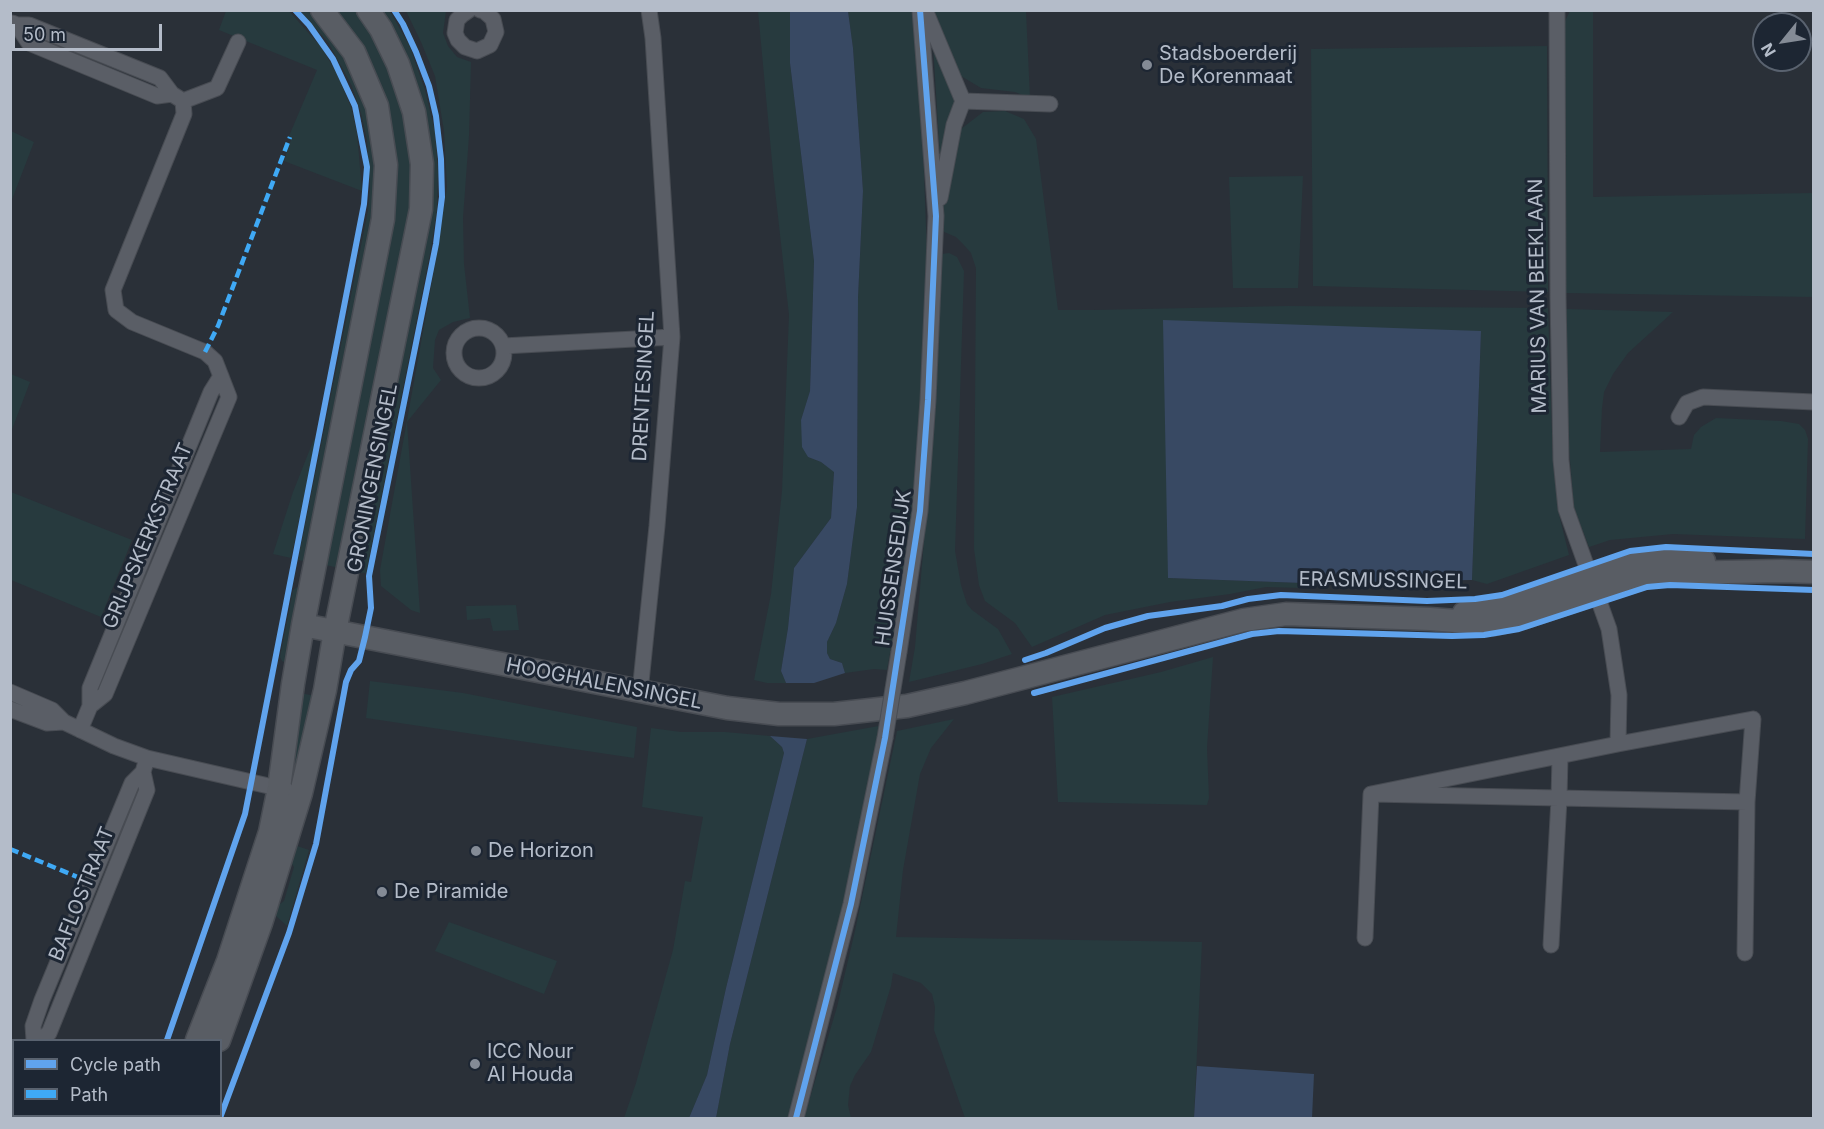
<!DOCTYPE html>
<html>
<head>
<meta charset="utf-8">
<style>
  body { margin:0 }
  #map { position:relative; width:1824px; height:1129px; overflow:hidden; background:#2a3038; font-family:Inter,sans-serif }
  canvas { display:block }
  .frame { position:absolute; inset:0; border:12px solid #b4bcc9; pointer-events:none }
  .legend { position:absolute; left:12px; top:1039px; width:210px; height:78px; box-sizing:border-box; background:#1d2633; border:2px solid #59626f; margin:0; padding:8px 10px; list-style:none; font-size:18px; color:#b4bcc9 }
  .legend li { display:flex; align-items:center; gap:12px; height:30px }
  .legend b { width:30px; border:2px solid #59626f }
  .north { position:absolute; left:1752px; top:12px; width:60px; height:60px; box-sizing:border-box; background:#1d2633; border:2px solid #59626f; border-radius:50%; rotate:240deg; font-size:16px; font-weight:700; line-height:24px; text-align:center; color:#b4bcc9 }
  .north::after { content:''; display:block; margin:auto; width:21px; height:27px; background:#848b96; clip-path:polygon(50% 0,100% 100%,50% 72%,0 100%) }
  .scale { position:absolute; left:12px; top:24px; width:150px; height:27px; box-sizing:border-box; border:3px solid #b4bcc9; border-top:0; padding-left:8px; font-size:18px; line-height:21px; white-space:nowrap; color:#b4bcc9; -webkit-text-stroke:4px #1d2633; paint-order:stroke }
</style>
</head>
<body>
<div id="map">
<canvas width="1824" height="1129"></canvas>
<div class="frame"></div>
<ul class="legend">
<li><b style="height:8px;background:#60a3ed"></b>Cycle path</li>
<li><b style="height:8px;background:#3fa9f5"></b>Path</li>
</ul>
<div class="north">N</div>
<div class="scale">50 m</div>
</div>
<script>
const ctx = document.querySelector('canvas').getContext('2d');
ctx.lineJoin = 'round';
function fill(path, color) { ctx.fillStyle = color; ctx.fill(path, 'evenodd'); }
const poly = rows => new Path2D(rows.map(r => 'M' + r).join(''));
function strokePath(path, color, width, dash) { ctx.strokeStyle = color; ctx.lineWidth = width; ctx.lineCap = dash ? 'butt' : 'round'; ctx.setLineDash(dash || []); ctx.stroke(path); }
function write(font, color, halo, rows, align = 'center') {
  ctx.font = font + ' Inter,sans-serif'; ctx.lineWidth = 6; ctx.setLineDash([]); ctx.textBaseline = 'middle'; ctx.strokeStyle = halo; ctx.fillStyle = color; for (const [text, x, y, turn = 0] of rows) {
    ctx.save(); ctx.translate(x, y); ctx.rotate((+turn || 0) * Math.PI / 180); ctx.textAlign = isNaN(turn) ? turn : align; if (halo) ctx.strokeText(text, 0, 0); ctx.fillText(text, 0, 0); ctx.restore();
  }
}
fill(poly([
  [313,10,338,41,367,99,379,187,308,562,298,560,368,211,370,187,367,140,361,113,352,86,328,42,300,11],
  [226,11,289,11,322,48,337,74,351,107,357,133,362,191,284,161,292,137,289,136,317,70,219,30],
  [330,11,360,11,399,82,416,177,344,569,321,564,392,159],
  [376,11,390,11,410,47,425,90,435,132,438,171,437,209,431,248,366,573,357,572,427,207],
  [406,11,446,11,443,33,448,46,457,57,471,62,469,136,463,218,464,264,470,318,453,322,439,330,435,340,433,368,441,380,407,422,420,613,411,610,381,586,380,570,437,254,447,187,444,131,435,76,421,42],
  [758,11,790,11,790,63,814,261,810,391,801,420,808,457,821,462,834,471,831,518,794,568,788,628,781,671,786,683,767,683,754,680,771,594,782,491,789,315,773,172],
  [848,11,914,11,920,69,927,254,917,496,887,670,874,669,845,673,842,663,830,659,827,653,827,642,836,623,847,584,857,507,858,298,863,191,853,48],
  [931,11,1026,11,1030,98,1015,92,981,88,961,76],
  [1570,11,1593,11,1593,197,1813,193,1813,297,1566,293,1564,23],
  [933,44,956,104,941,174],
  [1547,46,1548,292,1313,286,1311,49],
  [1005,111,1024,119,1036,139,1058,310,1093,310,1288,306,1548,308,1553,464,1560,519,1569,555,1487,584,1472,580,1481,331,1168,578,1302,583,1303,588,1266,587,1230,594,1170,602,1105,615,1032,647,1015,623,985,601,979,585,974,549,976,268,971,253,963,244,956,237,942,231,941,209,961,129,983,112],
  [11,131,34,142,11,202],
  [1303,176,1298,288,1233,288,1229,177],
  [949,253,957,257,964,271,955,551,961,585,967,604,972,610,998,629,1012,654,982,664,909,682,915,647,936,401,942,254],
  [1566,309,1673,312,1628,353,1613,374,1604,392,1602,408,1600,452,1691,449,1694,435,1701,427,1716,418,1781,421,1799,424,1805,430,1808,439,1805,539,1673,534,1610,540,1589,547,1574,508,1567,424],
  [11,374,30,382,11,432],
  [314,439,316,439,291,558,273,554,293,492],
  [11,492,132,540,101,617,11,580],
  [299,586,288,664,282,661,280,657,293,590],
  [516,605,519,630,493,631,490,618,467,620,466,606],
  [1213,657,1207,748,1209,798,1207,805,1058,802,1052,697,1161,672],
  [370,681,463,693,637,727,634,758,366,718],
  [299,693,316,696,297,768,287,775],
  [954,719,931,748,920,774,903,870,896,937,1202,942,1194,1118,965,1118,934,1030,935,1007,932,994,921,983,893,973,891,986,871,1052,855,1075,850,1086,848,1105,851,1118,804,1118,837,1007,855,931,897,731],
  [884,725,874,781,792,1118,716,1118,730,1044,807,739],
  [651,728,681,732,725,732,770,736,782,747,784,753,726,988,707,1075,689,1118,624,1118,636,1083,673,950,685,881,691,882,703,817,642,807],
  [294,845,309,850,287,926,275,915,276,907,284,901,294,867,288,858],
  [449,922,557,961,544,994,435,951]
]), '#273a3e');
fill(poly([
  [790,11,848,11,853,48,863,191,858,298,857,507,847,584,836,623,827,642,827,653,830,659,842,663,845,673,814,683,786,683,781,671,788,628,794,568,831,518,834,472,821,462,808,457,802,447,801,420,810,391,814,261,790,63],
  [1163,320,1481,331,1472,580,1302,583,1168,578],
  [770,736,807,739,730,1044,716,1118,689,1118,707,1075,726,988,784,753,782,747],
  [1197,1066,1314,1074,1312,1118,1194,1118]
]), '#384963');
const street = poly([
  [469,10,462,15,457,20,455,33,458,40,465,47,477,51,490,45,496,32,493,19,484,11,480,10],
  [925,10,963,101,954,125,940,198],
  [1557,10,1558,297,1561,460,1566,509,1609,629,1619,695,1618,744,1371,794,1747,802,1753,719,1618,744],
  [12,23,17,25,29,43,157,96,172,94],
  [17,25,29,25,160,78,172,94,183,101],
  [963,101,1050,104],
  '454 353a25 25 0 1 1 50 0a25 25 0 1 1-50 0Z',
  [503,346,672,337],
  [1679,417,1687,403,1703,397,1814,402],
  [899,652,920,511,928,400,936,216,920,10],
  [10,692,52,710,64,722,114,746,147,758,286,790],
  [640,692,657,526,672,337,653,38,649,10],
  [90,706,105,694,229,397,215,361,205,352,132,322,116,310,113,290,184,114,183,101,217,88,238,42],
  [10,709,47,723,64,722],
  [80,730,90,706,90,688,115,627,211,392,221,376],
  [1365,938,1371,794],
  [1551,945,1559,799,1560,756],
  [1745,953,1747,802],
  [34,1040,33,1026,42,1000,132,783,143,772],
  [40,1040,49,1033,147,790,143,772,147,758],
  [10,1059,14,1060],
  [796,1118,851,904,885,738]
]);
const secondary = poly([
  [1464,613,1520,601,1641,560,1669,557,1704,561],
  [303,625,727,708,779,714,834,714,907,706,965,693,1244,620,1286,614,1430,619,1494,624,1525,617,1649,576,1671,573,1782,571,1814,572],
  [197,1040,228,961,270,832,279,788,293,684,303,625,383,219,386,165,377,106,354,52,322,10],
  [219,1040,261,923,301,793,325,690,335,631,421,209,422,164,414,112,398,64,381,29,368,10],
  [168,1118,170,1116],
  [190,1118,191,1116]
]);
strokePath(street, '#484c53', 17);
strokePath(secondary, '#484c53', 25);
strokePath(street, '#5a5e66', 15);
strokePath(secondary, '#595d64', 22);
const streetBridge = poly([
  [885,738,899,652]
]);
strokePath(streetBridge, '#484c53', 17, []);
strokePath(streetBridge, '#5a5e66', 15);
strokePath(poly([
  [205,352,218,326,290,137],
  [10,849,92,883],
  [38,1118,39,1116]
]), '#3fa9f5', 4.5, [9, 4.5]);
strokePath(poly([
  [1025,660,1046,653,1105,628,1148,616,1222,606,1248,599,1281,595,1427,601,1475,599,1502,595,1630,551,1666,547,1814,554],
  [1034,693,1252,634,1279,631,1452,636,1484,635,1519,629,1647,587,1670,585,1814,590],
  [167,1040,245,814,364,204,367,167,355,106,333,59,309,25,295,10],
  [220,1118,289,933,316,844,346,682,351,670,359,661,365,637,371,608,369,576,436,244,442,197,441,159,436,116,429,86,416,52,403,24,394,10],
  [796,1118,851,904,885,738,920,511,928,400,936,216,920,10]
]), '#60a3ed', 6);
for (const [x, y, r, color] of [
  [1147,65,6,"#848b96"],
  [476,851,6,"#848b96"],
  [382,892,6,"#848b96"],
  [475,1064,6,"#848b96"]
]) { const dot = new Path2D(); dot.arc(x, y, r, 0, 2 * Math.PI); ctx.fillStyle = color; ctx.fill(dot); strokePath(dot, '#1d2633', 2); }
write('20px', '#b4bcc9', '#1d2633', [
  ["Stadsboerderij",1159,54],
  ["De Korenmaat",1159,77],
  ["De Horizon",488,851],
  ["De Piramide",394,892],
  ["ICC Nour",487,1052],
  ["Al Houda",487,1075]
], 'left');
write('20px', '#b4bcc9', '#1d2633', [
  ["MARIUS VAN BEEKLAAN",1538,296,-91],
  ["DRENTESINGEL",644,386,-87],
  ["GRONINGENSINGEL",373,478,-79],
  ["GRIJPSKERKSTRAAT",148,536,-67],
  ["HUISSENSEDIJK",894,568,-82],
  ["ERASMUSSINGEL",1383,581,1],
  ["HOOGHALENSINGEL",604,684,11],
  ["BAFLOSTRAAT",82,894,-68]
]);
</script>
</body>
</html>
